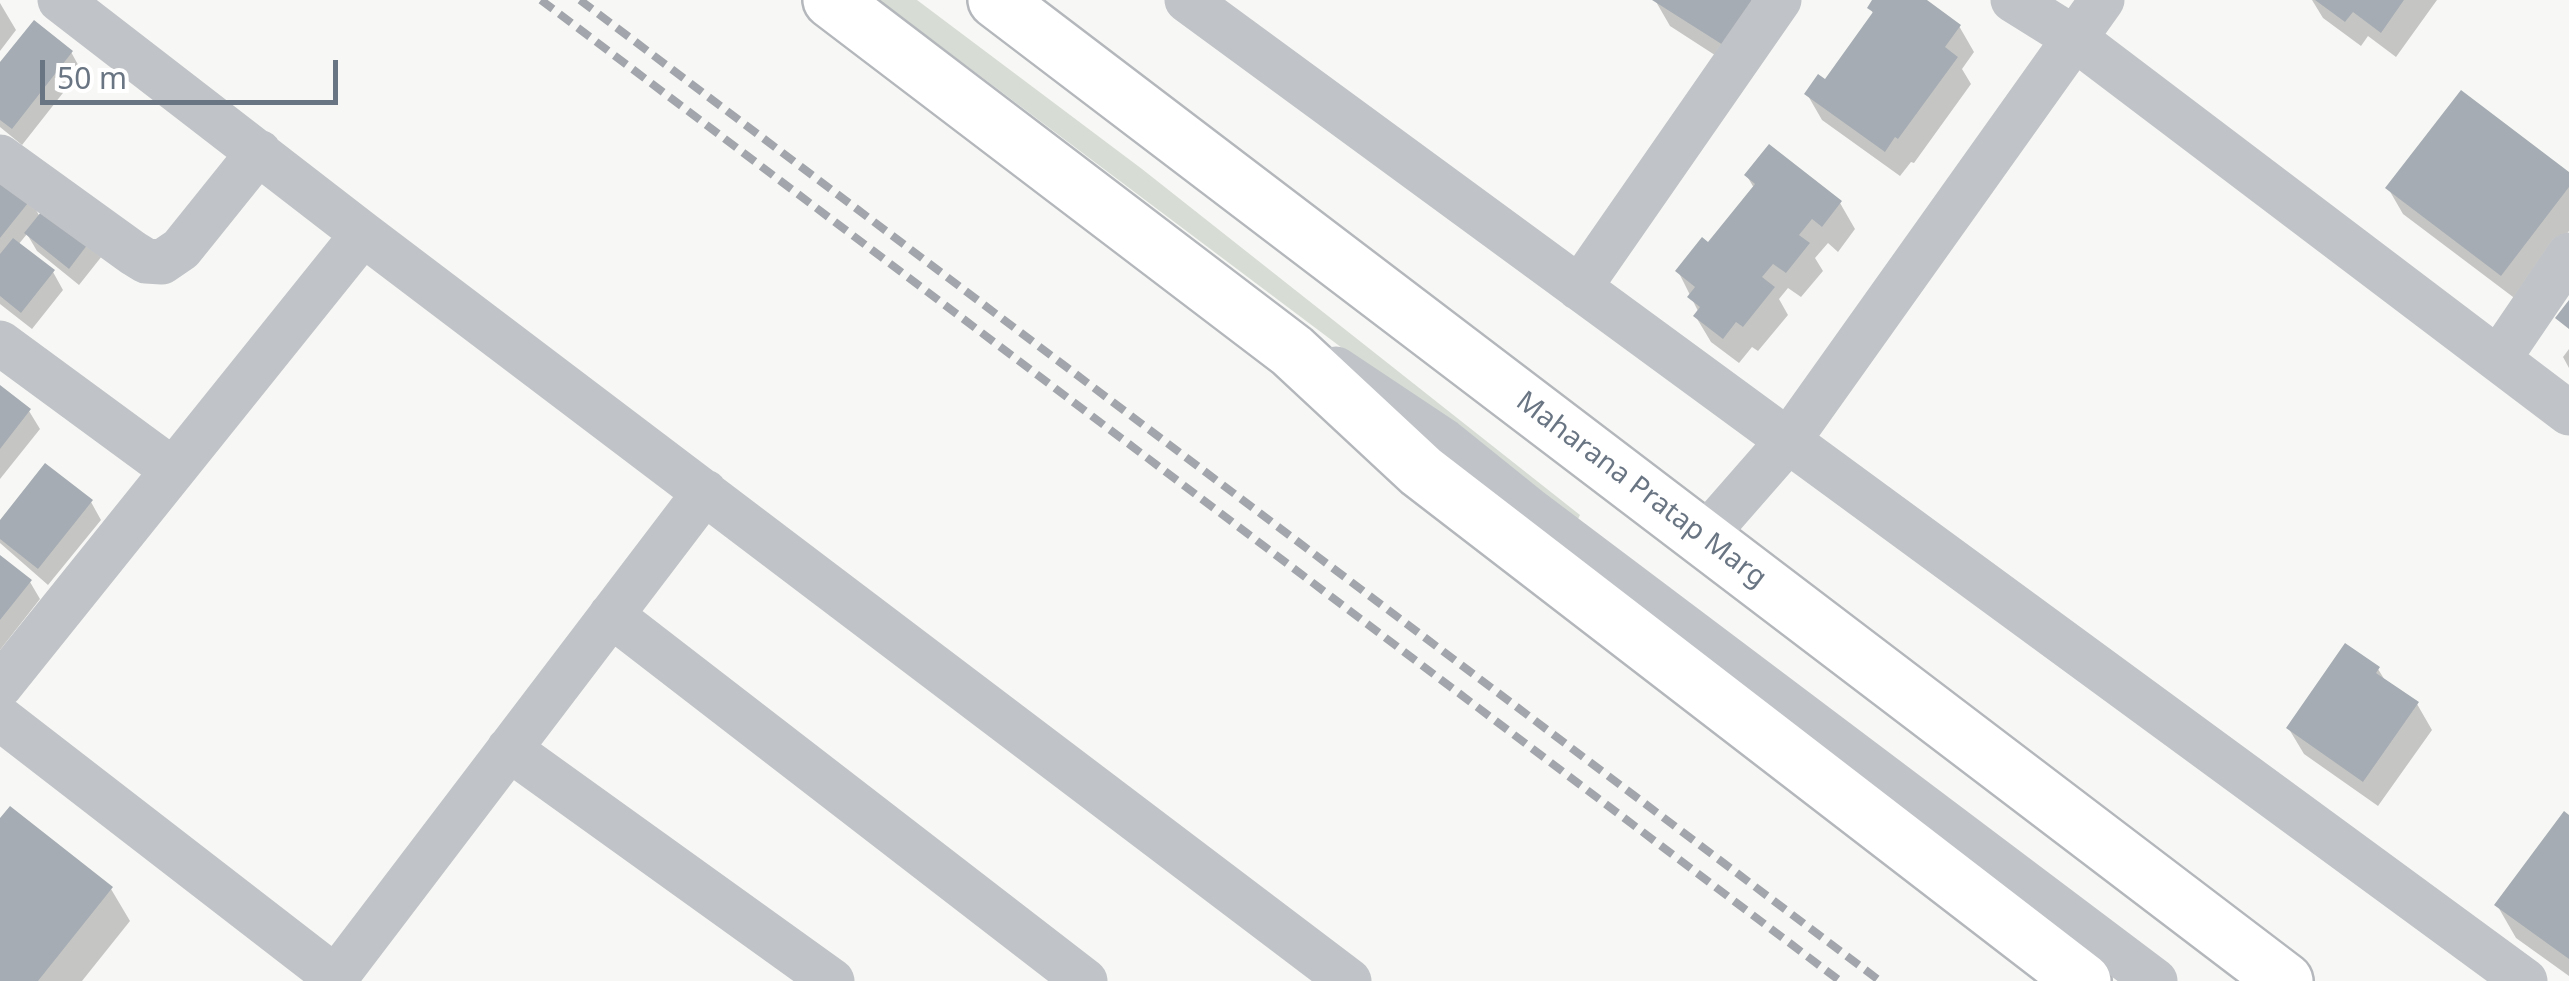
<!DOCTYPE html>
<html>
<head>
<meta charset="utf-8">
<style>
  body { margin:0 }
  #map { position:relative; width:2569px; height:981px; overflow:hidden; background:#f7f8f5; font-family:"Noto Sans",sans-serif }
  canvas { display:block }
  .scale { position:absolute; left:40px; top:60px; width:298px; height:45px; box-sizing:border-box; border:5px solid #6a7583; border-top:0; padding-left:12px; font-size:30px; line-height:35px; white-space:nowrap; color:#6a7583; -webkit-text-stroke:8px #fff; paint-order:stroke }
</style>
</head>
<body>
<div id="map">
<canvas width="2569" height="981"></canvas>
<div class="scale">50 m</div>
</div>
<script>
const ctx = document.querySelector('canvas').getContext('2d');
ctx.lineJoin = 'round';
function fill(path, color) { ctx.fillStyle = color; ctx.fill(path, 'evenodd'); }
const poly = rows => new Path2D(rows.map(r => 'M' + r).join(''));
function strokePath(path, color, width, dash) { ctx.strokeStyle = color; ctx.lineWidth = width; ctx.lineCap = dash ? 'butt' : 'round'; ctx.setLineDash(dash || []); ctx.stroke(path); }
function write(font, color, halo, rows, align = 'center') {
  ctx.font = font + ' "Noto Sans",sans-serif'; ctx.lineWidth = 10; ctx.setLineDash([]); ctx.textBaseline = 'middle'; ctx.strokeStyle = halo; ctx.fillStyle = color; for (const [text, x, y, turn = 0] of rows) {
    ctx.save(); ctx.translate(x, y); ctx.rotate((+turn || 0) * Math.PI / 180); ctx.textAlign = isNaN(turn) ? turn : align; if (halo) ctx.strokeText(text, 0, 0); ctx.fillText(text, 0, 0); ctx.restore();
  }
}
fill(poly([
  [879,0,917,0,1142,169,1580,515,1578,519,1386,381]
]), '#d7dcd5');
fill(poly([
  [1655,0,1783,0,1738,70,1670,26],
  [1875,0,1923,0,1959,26,1974,52,1962,69,1971,84,1914,163,1911,162,1900,176,1822,120,1807,94,1825,83,1874,15,1870,8],
  [2312,0,2437,0,2396,57,2368,36,2361,46,2323,18],
  [0,3,16,30,0,51],
  [71,52,81,70,22,145,0,127,0,66],
  [1769,148,1840,203,1855,229,1838,252,1828,243,1815,258,1823,271,1801,297,1788,288,1779,299,1788,315,1758,351,1752,347,1739,363,1711,342,1696,317,1699,313,1678,271,1709,245,1754,188,1747,176],
  [0,175,30,199,40,217,102,256,79,285,37,251,27,234,18,245,53,272,63,290,32,329,0,304],
  [2569,176,2569,231,2517,300,2403,214,2388,188],
  [2569,349,2569,368,2563,357],
  [0,388,29,411,40,429,0,479],
  [91,502,101,520,48,585,0,543,0,524],
  [0,558,30,582,40,599,0,650],
  [2378,669,2386,682,2417,704,2432,730,2378,806,2304,754,2289,729],
  [2569,818,2569,976,2516,938,2497,905],
  [0,822,111,889,130,921,82,981,0,981]
]), '#0003');
fill(poly([
  [1652,0,1752,0,1723,45],
  [1872,0,1927,0,1961,25,1945,47,1958,57,1898,139,1895,137,1885,152,1804,94,1818,74,1825,79,1873,12,1867,8],
  [2315,0,2404,0,2381,33,2353,12,2345,22],
  [34,20,73,51,12,129,0,120,0,62],
  [2461,90,2569,172,2569,187,2501,276,2385,188],
  [1769,144,1842,201,1822,227,1812,219,1799,235,1810,243,1786,273,1773,264,1762,277,1775,287,1743,327,1736,322,1723,339,1693,316,1700,307,1687,297,1695,287,1675,271,1702,237,1708,242,1755,184,1744,175],
  [0,172,32,198,0,238],
  [50,201,94,236,69,269,24,233],
  [13,238,55,270,21,313,0,296,0,254],
  [2569,300,2569,329,2555,318],
  [0,385,31,409,0,449],
  [45,463,93,500,38,569,0,539,0,520],
  [0,555,32,580,0,620],
  [2345,643,2380,667,2376,673,2419,702,2363,782,2286,728],
  [10,806,113,887,38,981,0,981,0,818],
  [2564,811,2569,815,2569,959,2494,905]
]), '#a6acb3');
const major = poly([
  [831,0,1292,351,1421,471,2083,981],
  [996,0,2285,981]
]);
strokePath(major, '#b4b7bb', 60);
strokePath(poly([
  [60,0,363,234,1349,981],
  [1187,0,2525,981],
  [2013,0,2074,38,2569,413],
  [0,157,133,253,146,261,162,262,181,249,259,152],
  [1579,288,1779,0],
  [0,343,173,470],
  [2499,358,2569,255],
  [1336,369,1444,441,1531,511,2155,981],
  [1704,537,1788,441,2102,0],
  [611,615,1085,981],
  [0,686,363,234],
  [0,718,335,977],
  [509,749,832,981],
  [333,981,705,492]
]), '#c0c3c7', 45);
strokePath(major, '#fff', 55);
strokePath(poly([
  [541,0,1840,981],
  [580,0,1880,981]
]), '#a2a6ac', 8, [15, 8]);
write('28px', '#6a7583', '#fff', [
  ["Maharana Pratap Marg",1641,490,37]
]);
</script>
</body>
</html>
